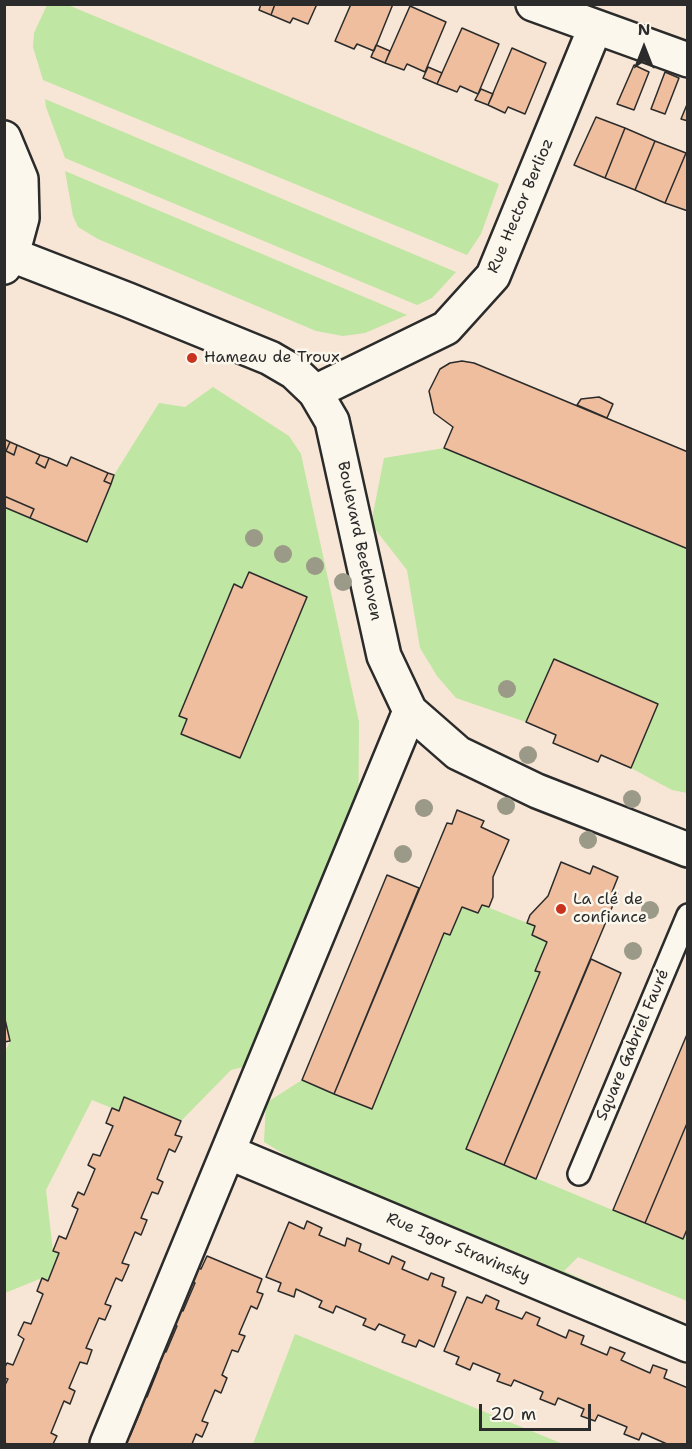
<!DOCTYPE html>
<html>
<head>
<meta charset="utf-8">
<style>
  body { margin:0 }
  #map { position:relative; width:692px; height:1449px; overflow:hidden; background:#f7e6d5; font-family:"Shantell Sans",sans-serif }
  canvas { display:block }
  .frame { position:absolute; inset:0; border:6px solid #2b2b2b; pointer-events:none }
  .north { position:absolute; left:614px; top:18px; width:60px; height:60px; -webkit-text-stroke:4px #fbf7ec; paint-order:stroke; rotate:0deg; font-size:16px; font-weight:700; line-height:24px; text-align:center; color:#2b2b2b }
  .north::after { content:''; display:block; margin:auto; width:21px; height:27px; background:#2b2b2b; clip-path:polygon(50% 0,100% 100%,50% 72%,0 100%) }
  .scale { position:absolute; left:479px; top:1404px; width:112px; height:27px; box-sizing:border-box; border:3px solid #2b2b2b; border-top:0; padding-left:8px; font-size:18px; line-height:21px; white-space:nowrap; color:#2b2b2b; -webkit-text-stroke:4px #fbf7ec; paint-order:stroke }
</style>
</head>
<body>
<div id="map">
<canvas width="692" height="1449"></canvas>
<div class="frame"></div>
<div class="north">N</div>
<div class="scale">20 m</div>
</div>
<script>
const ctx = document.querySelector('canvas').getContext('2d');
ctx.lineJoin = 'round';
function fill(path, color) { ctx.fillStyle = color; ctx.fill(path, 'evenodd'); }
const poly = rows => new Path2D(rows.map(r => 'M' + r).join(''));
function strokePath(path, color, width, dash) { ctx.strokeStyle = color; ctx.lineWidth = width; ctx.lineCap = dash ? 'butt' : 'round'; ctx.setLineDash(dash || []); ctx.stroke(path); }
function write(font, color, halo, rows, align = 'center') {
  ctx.font = font + ' "Shantell Sans",sans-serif'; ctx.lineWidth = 5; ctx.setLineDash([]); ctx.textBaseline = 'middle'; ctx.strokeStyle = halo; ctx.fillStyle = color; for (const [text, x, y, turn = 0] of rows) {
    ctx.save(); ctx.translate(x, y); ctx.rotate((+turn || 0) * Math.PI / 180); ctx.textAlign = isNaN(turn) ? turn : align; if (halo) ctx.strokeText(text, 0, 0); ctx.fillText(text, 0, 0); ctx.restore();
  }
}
fill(poly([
  [47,5,68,5,499,184,481,234,467,255,43,80,33,47,34,33],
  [45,99,456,272,432,298,417,305,65,158,46,107],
  [65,171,407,315,365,333,343,336,316,331,98,239,78,227,73,216],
  [213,387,289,436,301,454,359,722,358,860,284,1057,231,1070,181,1121,125,1097,119,1111,92,1100,46,1190,53,1251,59,1253,48,1281,42,1278,5,1293,4,1054,10,1041,4,1015,5,507,87,542,114,475,159,403,185,407],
  [249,572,307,597,240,758,182,734,187,719,179,716,234,584,242,588],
  [444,448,687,549,687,793,672,790,631,768,658,704,554,659,526,722,456,698,437,676,420,648,407,570,371,524,384,458],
  [482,905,535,926,532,935,547,942,535,970,540,972,466,1149,682,1239,687,1227,687,1301,578,1257,564,1271,687,1326,687,1332,357,1198,264,1142,266,1103,302,1080,372,1109,444,933,450,935,462,907,478,913],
  [295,1334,563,1444,253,1444]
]), '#bfe6a2');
const building = poly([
  [261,4,275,4,271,15,259,10,261,4],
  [275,4,317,4,308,24,293,18,290,23,271,15,275,4],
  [351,4,393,4,374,51,357,44,354,49,335,41,351,4],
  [410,6,446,22,425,72,407,64,404,70,385,63,410,6],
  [462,28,499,44,478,94,460,86,457,92,437,84,462,28],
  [376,45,390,51,385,63,371,57,376,45],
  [512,48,546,63,525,114,508,107,505,113,488,105,512,48],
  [634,65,649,72,634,110,617,104,634,65],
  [428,67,442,73,437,84,423,78,428,67],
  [665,72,679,78,665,114,651,109,665,72],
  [481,89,493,94,488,105,475,100,481,89],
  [688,102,688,121,681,119,688,102],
  [596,117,625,128,605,178,574,165,596,117],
  [625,128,655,141,635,190,605,178,625,128],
  [655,141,686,153,665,203,635,190,655,141],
  [686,153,688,154,688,211,665,203,686,153],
  [462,361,474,363,688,452,688,549,444,448,453,427,434,413,429,391,440,369,450,363,462,361],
  [599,397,613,404,607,418,577,405,581,399,599,397],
  [4,439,10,442,6,451,14,455,17,445,40,455,36,463,45,468,49,458,67,466,71,457,108,473,104,481,111,484,87,542,30,518,34,509,4,496,4,439],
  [10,442,17,445,14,455,6,451,10,442],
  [40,455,49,458,45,468,36,463,40,455],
  [108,473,114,475,111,484,104,481,108,473],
  [4,496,34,509,30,518,4,507,4,496],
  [249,572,307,597,240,758,181,734,187,719,179,716,234,584,242,588,249,572],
  [554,659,658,704,631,768,601,755,598,762,553,743,556,735,526,722,554,659],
  [457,810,484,821,481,827,509,840,493,877,493,897,489,907,482,905,478,913,462,907,450,935,444,933,372,1109,334,1094,447,823,452,824,457,810],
  [561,862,590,874,593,866,618,877,612,892,618,893,504,1165,466,1149,540,972,535,971,547,942,532,935,535,926,527,923,530,915,548,896,561,862],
  [387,875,419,888,334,1094,302,1080,387,875],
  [591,959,621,973,536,1179,504,1165,591,959],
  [4,1015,10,1041,4,1042,4,1015],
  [688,1032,688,1121,645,1223,613,1210,688,1032],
  [124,1097,181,1121,175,1135,182,1137,175,1152,169,1149,157,1179,163,1182,158,1194,152,1192,141,1218,147,1220,141,1235,135,1232,122,1263,129,1265,122,1281,116,1278,105,1304,111,1306,105,1320,99,1318,86,1348,92,1350,87,1364,80,1362,69,1388,75,1391,70,1404,64,1401,51,1433,57,1436,53,1444,8,1444,4,1443,4,1387,8,1379,4,1378,4,1369,7,1363,13,1365,24,1339,18,1335,24,1322,31,1324,43,1294,37,1291,42,1278,48,1281,59,1253,53,1251,59,1236,66,1239,78,1209,72,1206,78,1192,84,1195,95,1169,88,1165,93,1154,100,1156,113,1126,106,1123,112,1108,119,1111,124,1097],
  [688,1121,688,1227,683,1239,645,1223,688,1121],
  [307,1221,322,1228,319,1235,345,1246,347,1238,361,1244,359,1251,389,1264,392,1256,405,1262,402,1269,428,1280,431,1273,444,1278,442,1286,456,1292,434,1347,419,1340,416,1347,402,1342,405,1335,379,1324,375,1330,363,1325,366,1319,336,1306,333,1313,319,1307,322,1301,296,1289,294,1297,278,1291,281,1283,266,1277,289,1222,304,1229,307,1221],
  [207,1256,262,1279,257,1292,263,1294,257,1309,251,1306,239,1334,245,1336,238,1352,232,1350,222,1375,227,1378,221,1393,215,1390,202,1421,208,1423,202,1437,196,1434,192,1444,119,1444,124,1434,130,1436,141,1410,135,1408,140,1394,147,1397,159,1367,153,1365,159,1350,166,1352,177,1326,170,1324,177,1308,183,1311,195,1283,189,1280,195,1266,201,1269,207,1256],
  [486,1295,499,1301,496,1309,522,1319,526,1312,540,1318,537,1325,566,1338,569,1330,584,1336,581,1344,607,1355,610,1347,625,1353,621,1360,650,1373,653,1365,667,1370,664,1378,688,1388,688,1444,667,1444,642,1433,639,1440,624,1434,627,1427,598,1415,595,1421,581,1416,584,1409,558,1398,555,1405,540,1399,543,1392,514,1380,511,1386,497,1381,500,1374,473,1363,470,1370,456,1364,459,1357,444,1351,467,1297,482,1303,486,1295]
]);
fill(building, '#eebe9f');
strokePath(building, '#2b2b2b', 1.5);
const lane = poly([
  [579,1174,688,915]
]);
const street = poly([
  [533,4,688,60],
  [315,392,446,328,493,276,595,28],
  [228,1152,688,1345],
  [107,1444,410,711]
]);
const secondary = poly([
  [4,138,21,179,22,218,12,255,4,267],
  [12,255,128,300,270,358,294,372,315,392,332,421,384,656,410,711,458,753,537,791,688,850]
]);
strokePath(lane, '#2b2b2b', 26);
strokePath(street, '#2b2b2b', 38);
strokePath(secondary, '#2b2b2b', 38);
strokePath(lane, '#fbf7ec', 21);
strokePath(street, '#fbf7ec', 33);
strokePath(secondary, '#fbf7ec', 33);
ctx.fillStyle = '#9b9988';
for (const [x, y] of [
  [254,538],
  [283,554],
  [315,566],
  [343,582],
  [507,689],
  [528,755],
  [632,799],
  [506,806],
  [424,808],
  [588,840],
  [403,854],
  [650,910],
  [633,951]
]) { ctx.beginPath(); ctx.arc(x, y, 9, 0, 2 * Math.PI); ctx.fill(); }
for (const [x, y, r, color] of [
  [192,358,6,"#c8321e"],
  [561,909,6,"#c8321e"]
]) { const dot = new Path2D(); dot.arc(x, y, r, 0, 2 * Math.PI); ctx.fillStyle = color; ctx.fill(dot); strokePath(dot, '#fbf7ec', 2); }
write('16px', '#2b2b2b', '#fbf7ec', [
  ["Rue Hector Berlioz",521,206,-67],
  ["Boulevard Beethoven",359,541,78],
  ["Square Gabriel Fauré",633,1045,-67],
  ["Rue Igor Stravinsky",458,1248,23]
]);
write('16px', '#2b2b2b', '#fbf7ec', [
  ["Hameau de Troux",204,358],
  ["La clé de",573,900],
  ["confiance",573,918]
], 'left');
</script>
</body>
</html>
